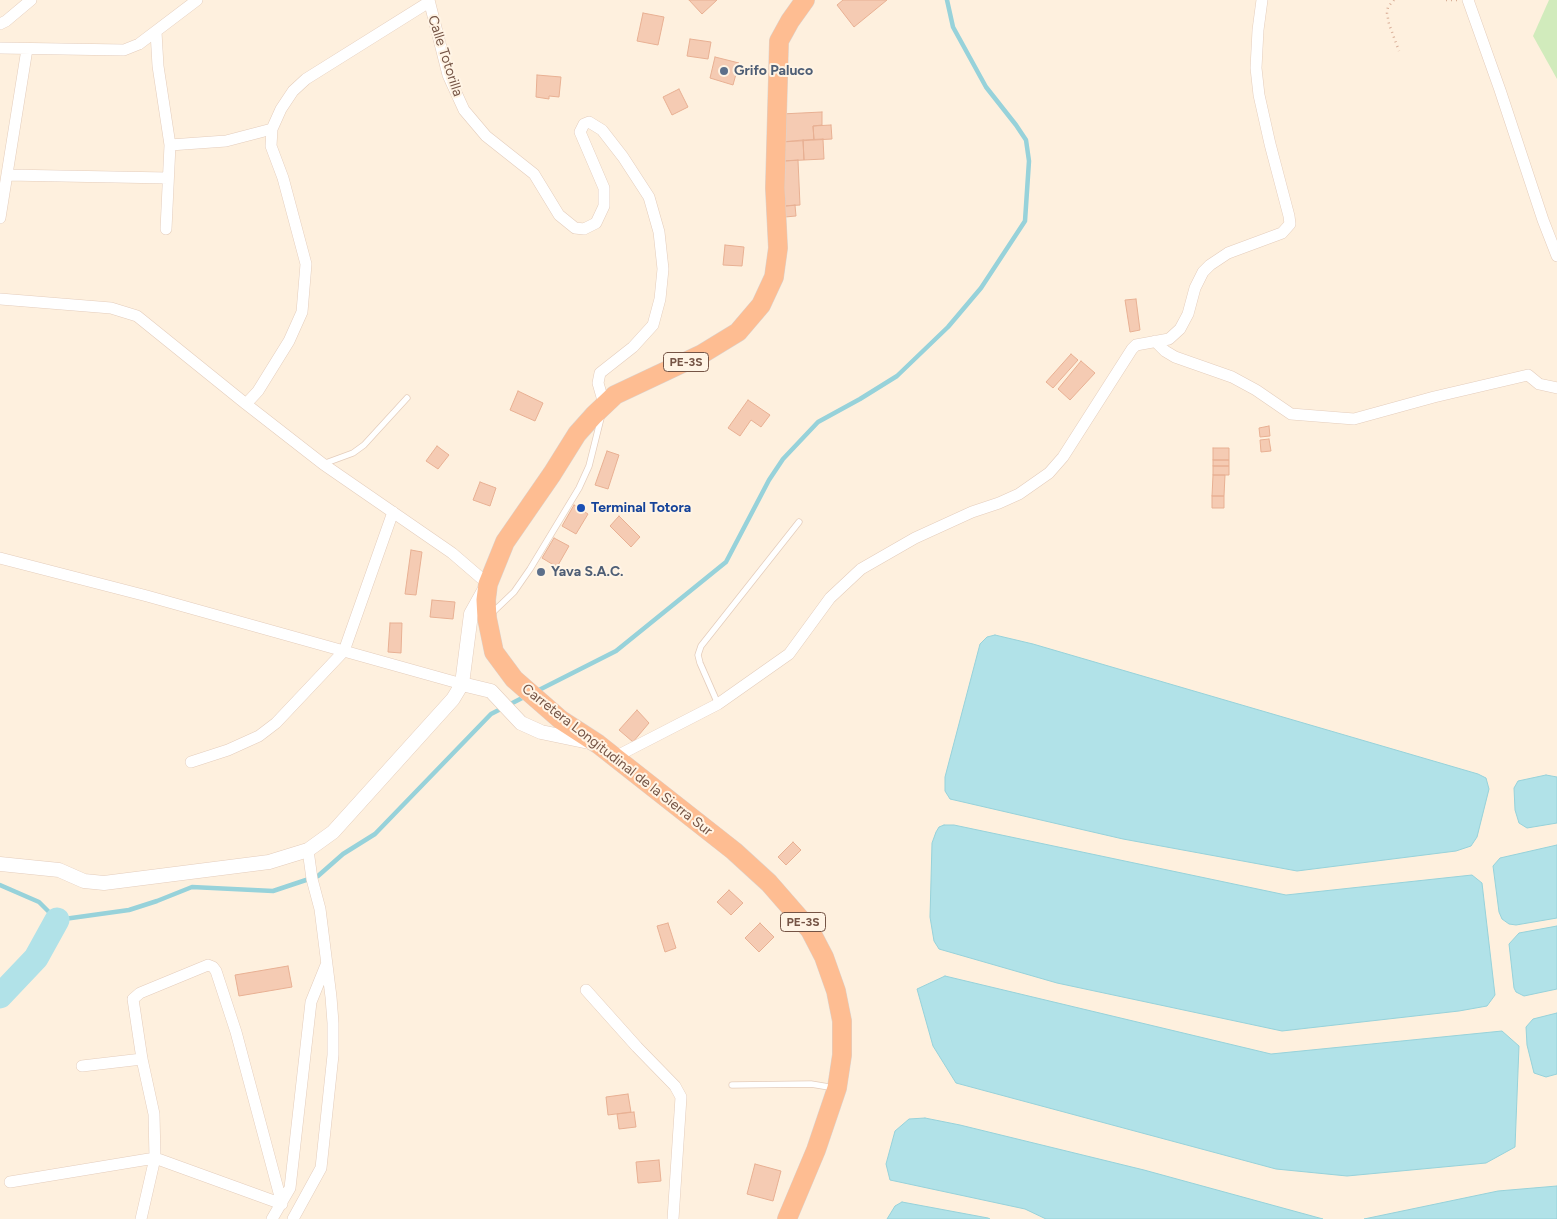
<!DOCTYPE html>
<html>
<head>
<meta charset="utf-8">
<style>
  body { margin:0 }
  canvas { display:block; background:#fef0de }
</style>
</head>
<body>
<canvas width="1557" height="1219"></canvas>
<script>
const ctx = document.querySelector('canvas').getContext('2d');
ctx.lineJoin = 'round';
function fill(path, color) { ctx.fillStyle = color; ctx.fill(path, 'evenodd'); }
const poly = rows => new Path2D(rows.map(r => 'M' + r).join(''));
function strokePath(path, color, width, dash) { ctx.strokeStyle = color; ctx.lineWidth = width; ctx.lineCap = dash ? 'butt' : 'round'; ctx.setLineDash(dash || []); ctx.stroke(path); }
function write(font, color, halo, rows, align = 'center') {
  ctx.font = font + ' Figtree,sans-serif'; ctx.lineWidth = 4; ctx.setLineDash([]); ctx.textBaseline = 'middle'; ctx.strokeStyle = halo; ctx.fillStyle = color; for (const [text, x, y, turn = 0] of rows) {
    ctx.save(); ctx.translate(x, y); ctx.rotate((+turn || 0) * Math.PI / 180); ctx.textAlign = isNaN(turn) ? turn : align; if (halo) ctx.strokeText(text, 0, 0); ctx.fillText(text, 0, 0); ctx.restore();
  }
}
fill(poly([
  [1549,0,1557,0,1557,79,1533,36]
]), '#d1ebbc');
const water = poly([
  [995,635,1033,644,1478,774,1486,778,1489,789,1477,837,1471,846,1456,851,1297,871,1123,839,950,799,945,791,945,777,980,644,987,637,995,635],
  [1546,775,1557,777,1557,823,1527,828,1519,823,1515,810,1514,788,1518,781,1546,775],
  [944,825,954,825,1286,895,1472,875,1482,883,1495,995,1487,1006,1459,1011,1282,1031,1057,983,939,949,934,941,930,917,932,843,936,832,939,827,944,825],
  [1557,845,1557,918,1516,925,1509,924,1502,919,1499,912,1493,866,1500,858,1557,845],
  [1557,926,1557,989,1524,996,1516,992,1514,988,1509,944,1519,933,1557,926],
  [945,976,1271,1054,1502,1031,1519,1046,1515,1147,1486,1163,1347,1176,1276,1169,956,1083,933,1046,917,989,945,976],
  [1557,1013,1557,1074,1546,1077,1534,1073,1527,1045,1526,1027,1533,1019,1557,1013],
  [925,1118,960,1125,1144,1170,1323,1219,1046,1219,1025,1209,890,1180,886,1164,895,1131,909,1119,925,1118],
  [1557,1186,1557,1219,1364,1219,1498,1191,1557,1186],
  [902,1202,988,1218,990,1219,887,1219,895,1206,902,1202]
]);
fill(water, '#b1e2e8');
strokePath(water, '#97d2da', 1);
strokePath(poly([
  [535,692,616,651,726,562,769,480,783,459,818,422,860,399,897,376,948,327,981,288,1025,221,1029,161,1026,140,1016,125,986,87,953,27,947,0],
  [0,885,39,902,57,920,129,910,157,901,192,887,273,891,318,876,343,854,375,834,491,714,526,696]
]), '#97d2da', 4.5);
strokePath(poly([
  [0,996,36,958,57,920]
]), '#b1e2e8', 25);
const building = poly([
  [689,0,717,0,702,14,689,0],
  [843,0,887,0,854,27,837,5,843,0],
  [643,13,664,17,658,45,637,41,643,13],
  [690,39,711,42,708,59,687,56,690,39],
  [715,57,739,63,733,85,710,78,715,57],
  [537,75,561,77,559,97,549,96,549,99,536,97,537,75],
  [679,89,688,107,672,115,663,97,679,89],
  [822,112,822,125,813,126,814,140,782,142,781,114,822,112],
  [831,125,832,139,814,140,813,126,831,125],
  [823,139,824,159,804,160,803,140,823,139],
  [803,140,804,160,783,161,782,142,803,140],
  [798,160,800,205,785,206,783,161,798,160],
  [795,205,796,216,785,217,785,206,795,205],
  [725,245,744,247,742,266,723,265,725,245],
  [1136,299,1140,330,1130,332,1125,300,1136,299],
  [1071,354,1078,360,1053,388,1046,382,1071,354],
  [1081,361,1095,373,1070,400,1058,389,1081,361],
  [518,391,543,403,535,421,510,410,518,391],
  [748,400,770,415,761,427,751,420,740,436,728,428,748,400],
  [1269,426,1270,436,1260,437,1259,428,1269,426],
  [1269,439,1271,451,1261,452,1260,440,1269,439],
  [437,446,449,455,438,469,426,461,437,446],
  [1213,448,1229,448,1229,460,1213,460,1213,448],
  [607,451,619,455,608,489,595,485,607,451],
  [1213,460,1229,460,1229,466,1213,466,1213,460],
  [1213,466,1229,466,1229,475,1213,475,1213,466],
  [1213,475,1225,475,1224,496,1212,496,1213,475],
  [480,482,496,488,490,506,473,500,480,482],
  [1212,496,1224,496,1224,508,1212,508,1212,496],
  [574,505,588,514,576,534,562,526,574,505],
  [619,516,640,537,631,547,610,526,619,516],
  [554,538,569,546,557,567,542,558,554,538],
  [411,550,422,552,416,595,405,594,411,550],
  [432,600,455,602,453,619,430,617,432,600],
  [390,623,402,623,401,653,388,652,390,623],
  [637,710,649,723,633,742,619,730,637,710],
  [793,842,801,850,786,865,778,857,793,842],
  [729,890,743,903,731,915,717,902,729,890],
  [668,923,676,948,665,952,657,926,668,923],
  [760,923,774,937,759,952,745,938,760,923],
  [288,966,292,987,239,996,235,975,288,966],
  [628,1094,631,1112,608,1115,606,1097,628,1094],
  [634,1112,636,1127,619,1129,617,1114,634,1112],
  [659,1160,661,1181,638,1183,636,1162,659,1160],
  [755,1164,781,1171,773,1201,747,1194,755,1164]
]);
fill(building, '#f5cbb3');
strokePath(building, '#e8b093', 1);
const service = poly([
  [323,464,353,453,364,445,407,398],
  [492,613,514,592,530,569,579,488,589,466,602,414],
  [718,704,700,663,698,655,701,646,799,522],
  [732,1085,811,1084,835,1088]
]);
const minor = poly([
  [429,0,448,75,464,110,486,136,534,174,559,215,575,228,584,229,596,223,604,206,604,188,580,132,584,124,589,122,602,130,623,157,649,197,659,232,663,269,660,299,653,325,633,347,600,373,598,383,604,404],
  [1468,0,1500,90,1543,220,1557,256],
  [0,24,6,21,31,0],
  [156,32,158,66,170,145,226,141,272,129],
  [0,48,124,50,139,44,197,0],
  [7,175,168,178],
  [0,218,27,49],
  [166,229,170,145],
  [0,299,111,308,137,316,246,404,258,391,289,341,302,312,306,264,283,178,271,146,272,129,281,109,293,91,306,79,429,2],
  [1155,341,1165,351,1175,357,1232,377,1256,390,1291,414,1354,419,1434,397,1528,375,1539,384,1557,388],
  [246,404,323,464,452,553,488,584],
  [0,558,147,596,462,684],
  [615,757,718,704,789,654,830,598,861,569,915,538,972,512,999,503,1019,494,1049,473,1063,457,1132,349,1136,345,1169,339,1180,329,1188,314,1195,288,1203,272,1210,265,1228,253,1282,233,1290,224,1289,216,1270,144,1259,95,1256,68,1258,30,1262,0],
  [191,762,228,750,259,736,276,723,344,651,393,512],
  [586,990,637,1047,675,1086,681,1097,673,1219],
  [82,1066,142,1059],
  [10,1182,155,1158,282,1204],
  [141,1219,155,1158,154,1114,142,1059,133,999,140,993,208,965,213,967,216,971,236,1032,282,1204],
  [272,1219,290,1188,311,1002,326,965],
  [293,1219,321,1168,333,1055,333,1023,331,997,320,909,312,879,308,850]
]);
const tertiary = poly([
  [462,684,491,691,521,723,541,732,589,742],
  [0,864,59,870,84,881,104,883,269,862,308,850,333,832,453,699,462,684,471,614,485,589]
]);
const trunk = poly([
  [787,1219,816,1150,837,1088,842,1055,842,1021,836,991,824,957,810,930,769,883,734,851,598,744,561,720,514,679,494,652,487,618,486,600,488,584,505,542,552,474,577,434,594,415,615,395,702,354,738,332,761,305,774,277,778,248,775,188,779,41,790,21,805,0]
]);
strokePath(service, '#e4cdbc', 7);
strokePath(minor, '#e4cdbc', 12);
strokePath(tertiary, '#e4cdbc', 15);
strokePath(trunk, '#dbd3cf', 20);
strokePath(poly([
  [1394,0,1388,7,1387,13,1389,24,1399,51],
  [1446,0,1457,0]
]), '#d9ae97', 2.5, [1, 4]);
strokePath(service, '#fff', 5.5);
strokePath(minor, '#fff', 11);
strokePath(tertiary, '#fff', 14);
strokePath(trunk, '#febd92', 19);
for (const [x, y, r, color] of [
  [724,71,5,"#5c6f8a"],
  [581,508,5,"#1a4fb4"],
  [541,572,5,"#5c6f8a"]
]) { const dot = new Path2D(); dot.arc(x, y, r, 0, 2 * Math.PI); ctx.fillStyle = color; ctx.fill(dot); strokePath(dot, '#fff4e5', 2); }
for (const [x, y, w] of [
  [686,362,45],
  [803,922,45]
]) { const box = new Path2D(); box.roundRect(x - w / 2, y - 9.5, w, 19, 4); ctx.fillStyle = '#fff4e5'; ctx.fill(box); strokePath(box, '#755445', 1); }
write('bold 12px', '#755445', null, [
  ["PE-3S",686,362],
  ["PE-3S",803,922]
]);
write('14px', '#755445', '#fff4e5', [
  ["Calle Totorilla",445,56,72],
  ["Carretera Longitudinal de la Sierra Sur",617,760,38]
]);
write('bold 14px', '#4e5e75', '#fff4e5', [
  ["Grifo Paluco",734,71],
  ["Yava S.A.C.",551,572]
], 'left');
write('bold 14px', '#164399', '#fff4e5', [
  ["Terminal Totora",591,508]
], 'left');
</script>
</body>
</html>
